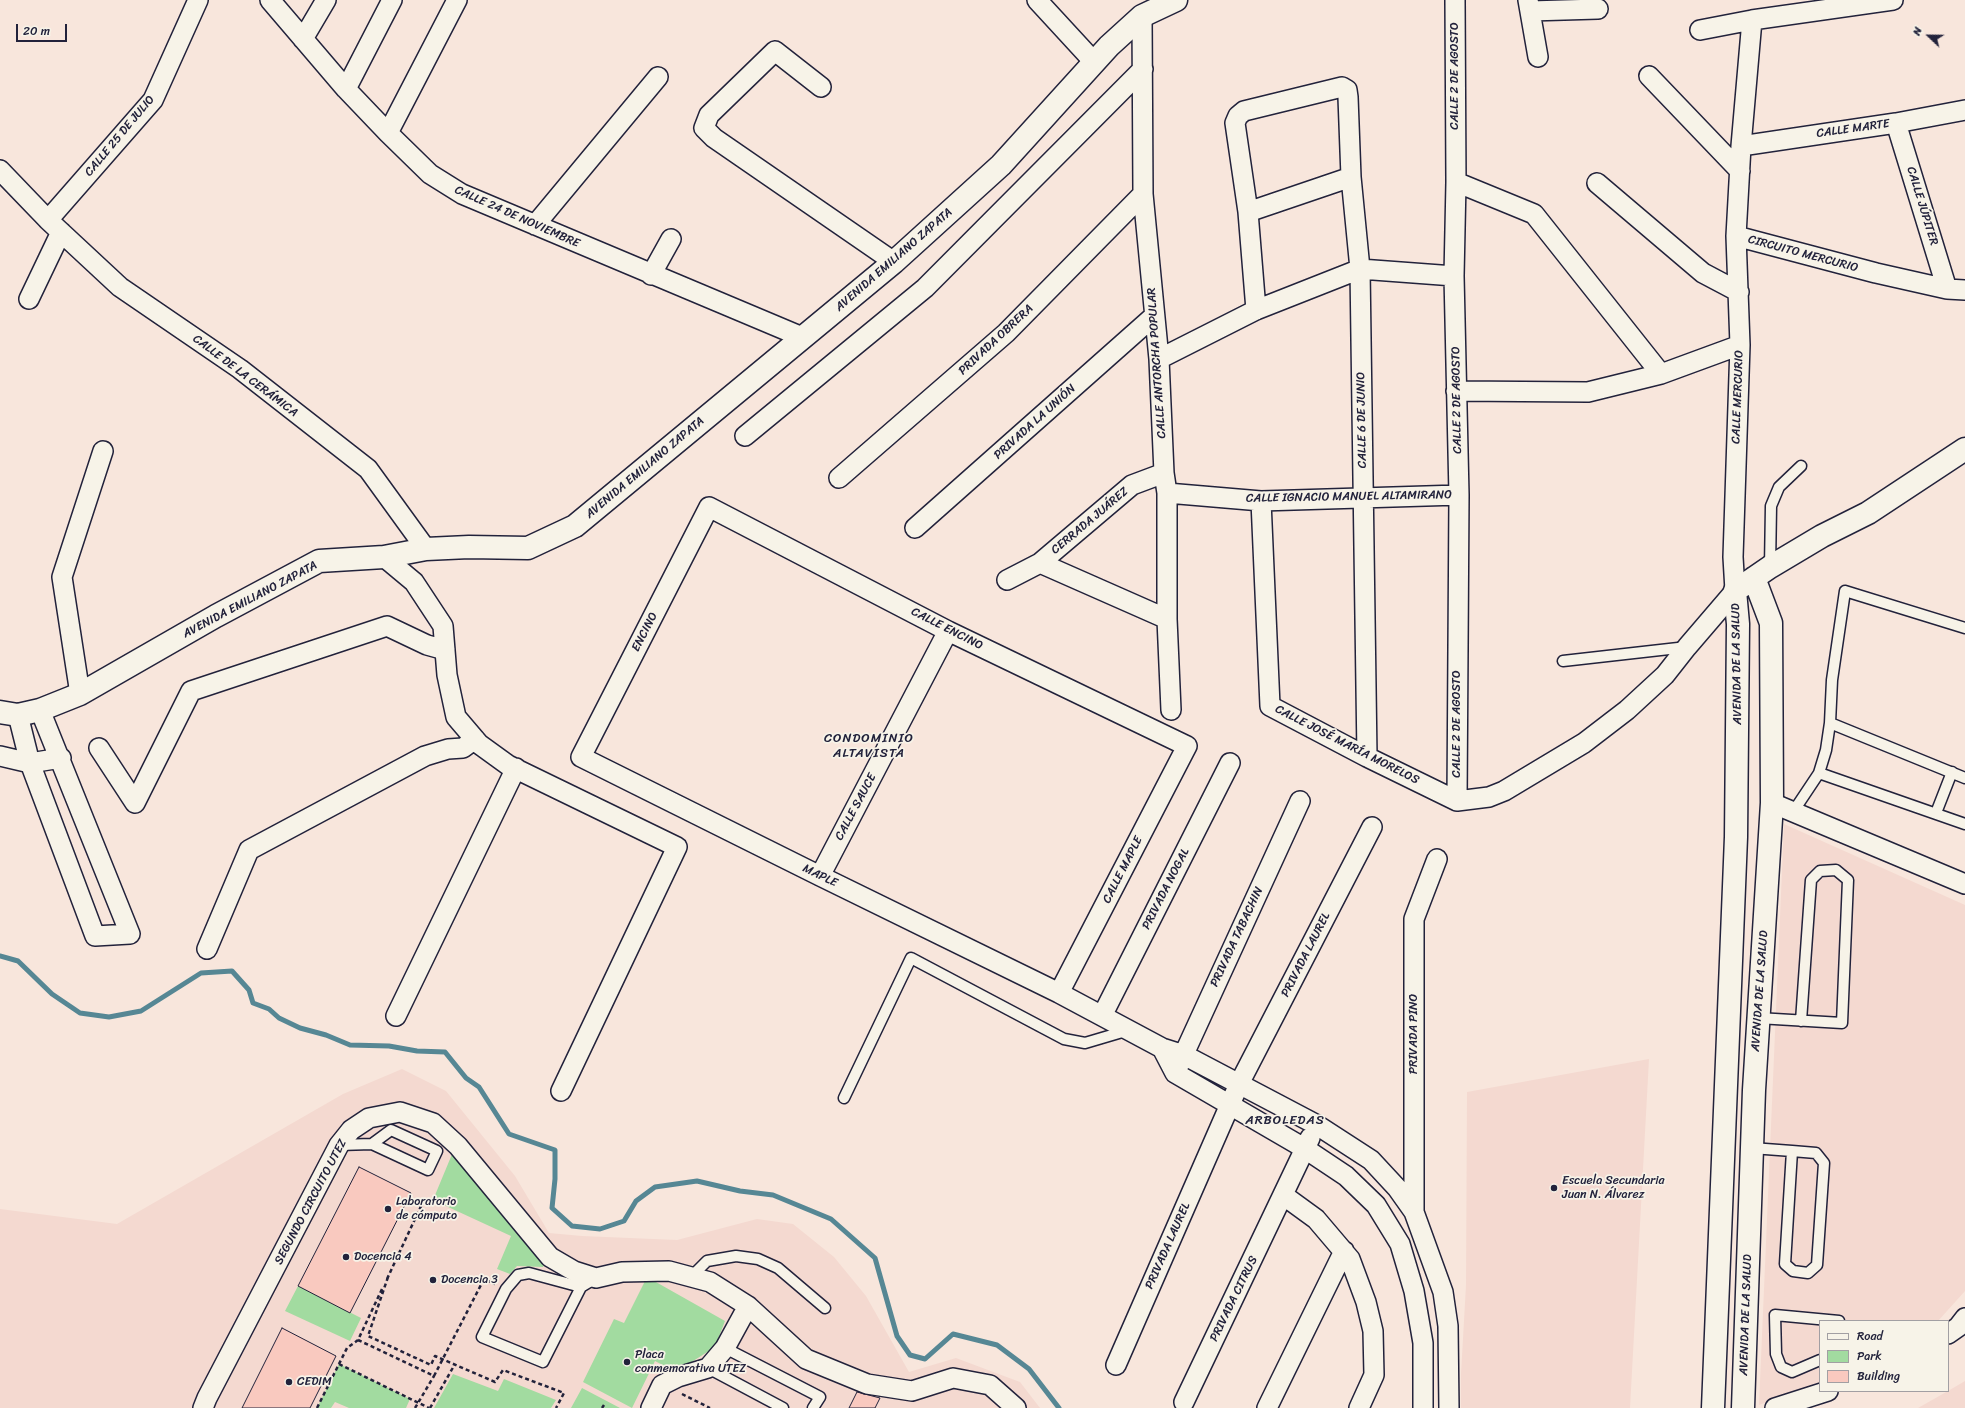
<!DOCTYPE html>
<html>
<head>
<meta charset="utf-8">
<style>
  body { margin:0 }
  #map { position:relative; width:1965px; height:1408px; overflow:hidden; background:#f8e6dc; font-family:Sriracha,sans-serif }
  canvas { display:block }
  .legend { position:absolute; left:1819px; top:1320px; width:130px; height:72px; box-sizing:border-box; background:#f7f3e8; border:1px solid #a29fa3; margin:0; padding:5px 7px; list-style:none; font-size:12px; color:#22223b }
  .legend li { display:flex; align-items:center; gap:8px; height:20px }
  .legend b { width:20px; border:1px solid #a29fa3 }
  .north { position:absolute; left:1909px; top:16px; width:40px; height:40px; -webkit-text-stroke:3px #f7f3e8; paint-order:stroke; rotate:292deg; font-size:11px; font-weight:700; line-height:16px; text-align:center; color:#22223b }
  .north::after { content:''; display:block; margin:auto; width:14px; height:18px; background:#22223b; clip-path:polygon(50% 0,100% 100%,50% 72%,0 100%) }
  .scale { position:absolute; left:16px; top:24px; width:51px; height:18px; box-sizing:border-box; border:2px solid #22223b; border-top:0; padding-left:5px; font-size:12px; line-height:14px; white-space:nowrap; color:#22223b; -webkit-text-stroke:3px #f7f3e8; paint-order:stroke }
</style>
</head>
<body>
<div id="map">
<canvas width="1965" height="1408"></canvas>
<ul class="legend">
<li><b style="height:5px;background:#f7f3e8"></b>Road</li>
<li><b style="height:11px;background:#a2dba0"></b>Park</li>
<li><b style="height:11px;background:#f9c9bf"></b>Building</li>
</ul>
<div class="north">N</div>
<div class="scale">20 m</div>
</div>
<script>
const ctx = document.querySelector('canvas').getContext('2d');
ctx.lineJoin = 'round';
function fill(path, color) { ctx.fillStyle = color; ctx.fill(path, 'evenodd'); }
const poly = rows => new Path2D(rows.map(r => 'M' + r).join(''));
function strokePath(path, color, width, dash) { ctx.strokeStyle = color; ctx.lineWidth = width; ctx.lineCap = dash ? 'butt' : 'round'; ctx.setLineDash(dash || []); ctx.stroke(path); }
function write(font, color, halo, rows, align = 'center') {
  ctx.font = font + ' Sriracha,sans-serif'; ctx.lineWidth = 3.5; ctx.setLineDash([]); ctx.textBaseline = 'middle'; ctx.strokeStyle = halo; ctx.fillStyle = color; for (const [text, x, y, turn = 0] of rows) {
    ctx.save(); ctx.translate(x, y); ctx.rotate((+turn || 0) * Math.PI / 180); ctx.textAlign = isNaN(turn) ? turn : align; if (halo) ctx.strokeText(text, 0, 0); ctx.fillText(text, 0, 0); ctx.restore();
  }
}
fill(poly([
  [1784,824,1965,905,1965,1291,1938,1321,1820,1321,1820,1382,1759,1405],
  [1649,1059,1630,1408,1461,1408,1461,1374,1466,1285,1467,1092],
  [402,1069,446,1091,515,1176,549,1233,582,1236,677,1240,757,1219,793,1224,834,1257,866,1296,909,1372,956,1358,1020,1382,1040,1408,0,1408,0,1209,117,1224,343,1094],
  [1965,1381,1965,1408,1918,1408,1948,1391]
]), '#f4d9d0');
fill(poly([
  [455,1147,547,1259,543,1267,517,1266,510,1274,497,1269,511,1236,433,1200],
  [647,1277,725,1321,715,1347,676,1372,655,1361,632,1408,583,1382,614,1319,624,1323],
  [298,1286,361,1318,350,1341,285,1311],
  [339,1364,410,1399,406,1408,349,1408,335,1402,331,1408,317,1408],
  [453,1374,498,1391,504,1379,556,1400,551,1408,434,1408],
  [582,1388,620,1408,571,1408]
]), '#a2dba0');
strokePath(poly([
  [0,956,18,961,52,994,80,1013,109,1017,141,1011,201,973,232,971,249,990,253,1003,269,1009,279,1018,300,1028,326,1035,350,1045,389,1046,417,1051,445,1052,466,1078,479,1087,509,1134,555,1150,555,1179,552,1208,572,1226,600,1229,624,1221,636,1201,655,1187,697,1181,740,1191,773,1195,831,1219,875,1258,897,1336,910,1355,925,1359,953,1334,997,1345,1029,1369,1059,1408]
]), '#568794', 5);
const building = poly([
  [359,1167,411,1193,350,1313,298,1286,359,1167],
  [282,1328,336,1356,310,1408,242,1408,282,1328],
  [857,1392,880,1398,875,1408,849,1408,857,1392]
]);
fill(building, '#f9c9bf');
strokePath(building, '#22223b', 1);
const service = poly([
  [1770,567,1771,506,1779,487,1801,466],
  [1563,661,1687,647],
  [1830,723,1965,778],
  [1819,773,1965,824],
  [1793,812,1819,773,1826,750,1830,723,1832,680,1845,591,1965,628],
  [1936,813,1952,772],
  [1758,1018,1842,1023,1848,880,1836,870,1820,871,1811,880,1801,1021],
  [844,1098,911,958,1064,1039,1085,1043,1129,1030],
  [339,1145,372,1144,428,1170,437,1151,391,1130,372,1144],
  [1752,1148,1792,1151,1785,1264,1793,1271,1808,1273,1817,1265,1824,1163,1816,1153,1792,1151],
  [691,1277,707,1261,736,1256,758,1259,778,1268,825,1308],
  [581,1287,529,1273,518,1275,506,1289,482,1337,543,1362,581,1287,596,1278],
  [725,1348,820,1397,813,1408],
  [1820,1360,1792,1372,1781,1367,1776,1354,1775,1315,1839,1321],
  [708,1368,783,1408]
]);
const minor = poly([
  [270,0,346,89,388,133,430,174,462,194,802,337],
  [1037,0,1095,63],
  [1455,0,1456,182,1454,276,1459,495,1457,801],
  [1528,0,1538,57],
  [1530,11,1598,9],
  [1142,16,1143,194,1159,359,1164,473,1167,493,1167,619,1171,710],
  [1700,30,1752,20,1893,0],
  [303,39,326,0],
  [1649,76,1740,171],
  [821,87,775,51,709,115,704,128,714,138,894,262],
  [346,89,392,0],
  [1896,123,1947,289],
  [388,133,457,0],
  [1741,146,1896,123,1965,110],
  [0,170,48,220,120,287,240,369,368,469,426,549],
  [1456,182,1534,214,1661,374],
  [1597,183,1703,273,1739,292],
  [1248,212,1351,177],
  [48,220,153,100,198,0],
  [535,225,658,77],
  [1736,236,1876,273,1947,289,1965,290],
  [651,275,671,239],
  [29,299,61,232],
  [1256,310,1248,212,1235,123,1238,116,1244,111,1342,87,1347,90,1348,97,1351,177,1360,269,1367,757],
  [1159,359,1256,310,1360,269,1454,276],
  [1456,391,1588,392,1661,374,1740,345],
  [745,436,925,288,1143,69],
  [839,478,1006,333,1143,194],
  [1167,493,1261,501,1459,495],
  [1261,501,1270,706,1367,757,1457,801,1489,797,1504,791,1584,743,1627,710,1665,675,1687,647,1735,591,1733,557,1740,345,1736,236,1741,146,1752,20],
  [915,528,1154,316],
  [384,557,414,582,443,626,447,675,456,717,479,744,508,765,677,847,561,1091],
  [1040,563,1167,619],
  [1007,580,1040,563,1132,485,1164,473],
  [80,694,62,577,103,451],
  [18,715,30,763,95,936,130,934,40,710],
  [99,748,135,803,191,691,387,626,427,645,445,650],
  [0,756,30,763,61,758],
  [1772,803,1965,884],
  [820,876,948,631],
  [207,949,249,850,425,756,448,749,463,748,475,739],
  [1059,993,1187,746,948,631,709,507,581,757,820,876,1059,993,1162,1048,1184,1055,1317,1125,1371,1160,1397,1188,1414,1212,1443,1292,1448,1326,1449,1408],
  [396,1016,516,768],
  [1102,1016,1230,763],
  [1162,1048,1175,1073,1304,1148,1346,1176,1376,1205,1400,1244,1414,1291,1423,1343,1423,1408],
  [1178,1067,1300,801],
  [1283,1195,1316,1219,1350,1259,1366,1302,1373,1331,1374,1375,1359,1408],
  [1414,1212,1414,919,1437,859],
  [1948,1334,1958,1327,1965,1318],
  [1116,1365,1239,1084,1372,827],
  [1184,1402,1310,1138],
  [203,1408,207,1398,339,1145,351,1130,369,1118,400,1112,433,1123,458,1146,550,1257,574,1271,596,1278,622,1272,669,1271,710,1282,748,1306,806,1359,867,1384,912,1391,953,1378,990,1385,1016,1408],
  [651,1408,662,1385,678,1377,708,1368,725,1348,748,1306],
  [1267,1408,1344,1251],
  [1775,1408,1828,1391]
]);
const tertiary = poly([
  [1713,1408,1736,837,1738,624,1735,591,1770,567,1822,536,1868,513,1965,449],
  [1743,1408,1754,1090,1772,803,1771,623,1754,578]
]);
const secondary = poly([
  [0,712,18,715,40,710,80,694,216,616,319,561,384,557,426,549,469,547,528,548,575,526,894,262,1001,165,1109,46,1142,16,1176,0]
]);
strokePath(service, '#22223b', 13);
strokePath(minor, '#22223b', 22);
strokePath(tertiary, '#22223b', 25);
strokePath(secondary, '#22223b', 25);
strokePath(poly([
  [388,1277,368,1336,431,1365,435,1356,495,1382,503,1370,564,1393,556,1408],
  [387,1279,422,1204],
  [358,1340,434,1376,484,1279,495,1284],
  [339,1364,429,1408],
  [682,1394,710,1408],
  [317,1408,347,1348,358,1340,382,1289],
  [415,1408,434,1376],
  [430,1408,455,1364],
  [602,1408,604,1405]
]), '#22223b', 2.5, [4, 3]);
strokePath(service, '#f7f3e8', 10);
strokePath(minor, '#f7f3e8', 19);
strokePath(tertiary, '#f7f3e8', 22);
strokePath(secondary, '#f7f3e8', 22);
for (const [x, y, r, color] of [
  [1554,1188,4,"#22223b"],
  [388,1209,4,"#22223b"],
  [346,1257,4,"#22223b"],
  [433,1280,4,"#22223b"],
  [627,1362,4,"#22223b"],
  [289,1382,4,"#22223b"]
]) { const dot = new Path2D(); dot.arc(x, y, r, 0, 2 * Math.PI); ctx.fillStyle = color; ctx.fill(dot); strokePath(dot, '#f7f3e8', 1.5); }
write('12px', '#22223b', '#f7f3e8', [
  ["CALLE 2 DE AGOSTO",1455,76,-90],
  ["CALLE MARTE",1853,129,-8],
  ["CALLE 25 DE JULIO",120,136,-50],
  ["CALLE JÚPITER",1922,206,73],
  ["CALLE 24 DE NOVIEMBRE",517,217,24],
  ["CIRCUITO MERCURIO",1803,254,15],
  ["AVENIDA EMILIANO ZAPATA",894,260,-41],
  ["PRIVADA OBRERA",996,340,-43],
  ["CALLE ANTORCHA POPULAR",1157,363,-94],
  ["CALLE DE LA CERÁMICA",245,376,37],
  ["CALLE MERCURIO",1738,397,-88],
  ["CALLE 2 DE AGOSTO",1457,400,-91],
  ["CALLE 6 DE JUNIO",1362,420,-91],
  ["PRIVADA LA UNIÓN",1035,422,-42],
  ["AVENIDA EMILIANO ZAPATA",645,468,-40],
  ["CALLE IGNACIO MANUEL ALTAMIRANO",1349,497,-1],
  ["CERRADA JUÁREZ",1090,521,-40],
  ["AVENIDA EMILIANO ZAPATA",250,600,-28],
  ["CALLE ENCINO",947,629,27],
  ["ENCINO",645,632,-63],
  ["AVENIDA DE LA SALUD",1737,664,-91],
  ["CALLE 2 DE AGOSTO",1457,724,-90],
  ["CALLE JOSÉ MARÍA MORELOS",1347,745,27],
  ["CALLE SAUCE",856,807,-62],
  ["CALLE MAPLE",1123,870,-63],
  ["MAPLE",820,876,26],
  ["PRIVADA NOGAL",1166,889,-63],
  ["PRIVADA TABACHIN",1237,937,-65],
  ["PRIVADA LAUREL",1306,955,-63],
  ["AVENIDA DE LA SALUD",1760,991,-86],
  ["PRIVADA PINO",1414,1034,-90],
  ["SEGUNDO CIRCUITO UTEZ",311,1202,-62],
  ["PRIVADA LAUREL",1168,1246,-66],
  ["PRIVADA CITRUS",1234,1299,-64],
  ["AVENIDA DE LA SALUD",1746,1315,-88]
]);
write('12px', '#22223b', '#f7f3e8', [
  ["Escuela Secundaria",1562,1181],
  ["Juan N. Álvarez",1562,1195],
  ["Laboratorio",396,1202],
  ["de cómputo",396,1216],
  ["Docencia 4",354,1257],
  ["Docencia 3",441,1280],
  ["Placa",635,1355],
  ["conmemorativa UTEZ",635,1369],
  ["CEDIM",297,1382]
], 'left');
ctx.letterSpacing = '1px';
write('13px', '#22223b', '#f7f3e8', [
  ["CONDOMINIO",869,739],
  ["ALTAVISTA",869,754],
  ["ARBOLEDAS",1285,1121]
]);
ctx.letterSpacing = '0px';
</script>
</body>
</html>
